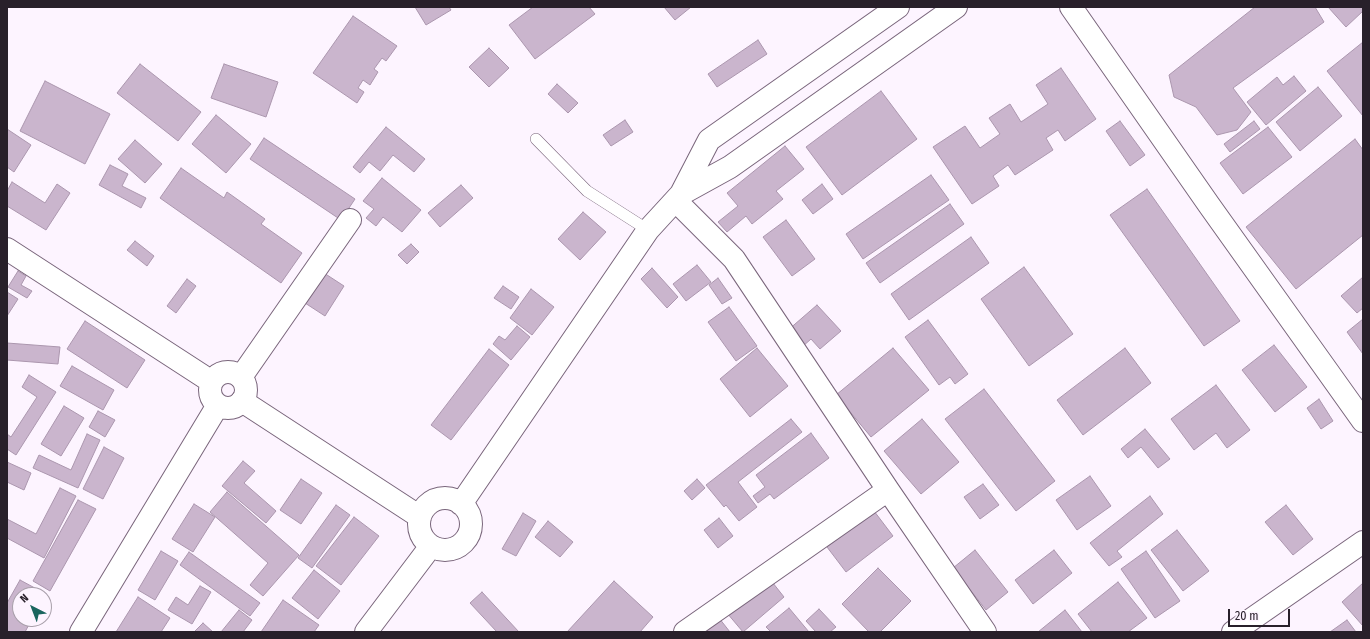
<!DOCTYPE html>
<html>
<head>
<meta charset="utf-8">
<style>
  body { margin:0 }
  #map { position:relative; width:1370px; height:639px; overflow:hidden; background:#fdf4ff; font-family:"Fira Sans Condensed",sans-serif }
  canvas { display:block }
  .frame { position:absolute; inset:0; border:8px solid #28202a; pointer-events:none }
  .north { position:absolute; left:12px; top:587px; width:40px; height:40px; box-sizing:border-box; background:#fdf4ff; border:1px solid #a89faa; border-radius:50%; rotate:318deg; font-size:11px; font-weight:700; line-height:16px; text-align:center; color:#28202a }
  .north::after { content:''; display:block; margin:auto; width:14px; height:18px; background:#1a655e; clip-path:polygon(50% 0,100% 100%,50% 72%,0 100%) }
  .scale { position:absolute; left:1228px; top:609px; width:62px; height:18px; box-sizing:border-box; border:2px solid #28202a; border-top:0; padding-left:5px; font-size:12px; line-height:14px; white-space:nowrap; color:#28202a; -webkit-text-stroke:3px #fdf4ff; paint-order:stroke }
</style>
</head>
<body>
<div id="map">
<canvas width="1370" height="639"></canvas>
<div class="frame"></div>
<div class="north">N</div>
<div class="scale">20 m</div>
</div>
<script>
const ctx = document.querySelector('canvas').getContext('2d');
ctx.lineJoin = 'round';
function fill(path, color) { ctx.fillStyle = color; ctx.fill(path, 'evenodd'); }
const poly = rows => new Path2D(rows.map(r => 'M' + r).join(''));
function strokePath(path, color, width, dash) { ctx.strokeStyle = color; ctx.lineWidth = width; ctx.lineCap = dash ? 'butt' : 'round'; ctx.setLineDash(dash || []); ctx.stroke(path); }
const building = poly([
  [415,7,449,7,451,10,426,25,415,7],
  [533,7,589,7,595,14,535,59,509,25,533,7],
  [664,7,691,7,675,20,664,7],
  [1255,7,1315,7,1324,22,1233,88,1251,112,1237,130,1217,135,1196,107,1174,97,1169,75,1255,7],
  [1328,7,1363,7,1363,11,1346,27,1328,7],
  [353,16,397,46,386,61,382,58,374,69,378,72,370,85,363,80,358,88,364,92,357,103,313,73,353,16],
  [758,40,767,54,717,87,708,74,758,40],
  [1363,42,1363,116,1327,71,1363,42],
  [489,48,509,68,489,87,469,67,489,48],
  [140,64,201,112,178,141,117,93,140,64],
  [224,64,278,82,266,117,211,98,224,64],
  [1061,68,1096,119,1065,141,1058,130,1046,138,1053,150,1015,175,1008,165,993,176,999,186,972,204,933,147,965,126,980,148,1000,134,989,118,1010,104,1021,122,1048,104,1036,85,1061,68],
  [1294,76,1306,91,1266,125,1247,102,1277,77,1283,85,1294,76],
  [45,81,110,114,85,164,20,131,45,81],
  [557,84,578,103,568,113,548,94,557,84],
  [1318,87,1342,116,1300,151,1276,122,1318,87],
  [881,91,917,139,842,195,806,147,881,91],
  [216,115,251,144,226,173,192,144,216,115],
  [625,120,633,132,611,146,603,135,625,120],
  [1120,121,1145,155,1130,166,1106,131,1120,121],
  [1254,121,1260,129,1230,152,1224,144,1254,121],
  [386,127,425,159,414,172,393,155,380,171,369,162,360,173,353,167,386,127],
  [1268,127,1292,157,1243,194,1220,163,1268,127],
  [7,129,31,145,14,172,7,167,7,129],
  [264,138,355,199,341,220,250,159,264,138],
  [1355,139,1363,150,1363,235,1296,289,1246,227,1355,139],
  [135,140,162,164,145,183,118,159,135,140],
  [785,146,804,169,776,191,783,199,752,224,746,216,727,232,718,222,738,206,727,193,785,146],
  [110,165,128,174,122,186,146,198,141,208,99,185,110,165],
  [181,168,224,198,227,192,265,219,261,224,302,253,281,283,160,198,181,168],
  [931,175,949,200,863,259,846,234,931,175],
  [382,178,421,210,402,232,383,217,376,226,366,218,374,209,363,201,382,178],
  [12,182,45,203,57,184,70,193,46,230,7,206,7,191,12,182],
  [822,184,833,199,813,214,802,200,822,184],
  [461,185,473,198,440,227,428,213,461,185],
  [1147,189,1240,321,1204,346,1110,215,1147,189],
  [950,204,964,224,880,283,866,263,950,204],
  [583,212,606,232,580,260,558,239,583,212],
  [786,220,815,259,792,276,763,237,786,220],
  [971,237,989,263,909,320,891,294,971,237],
  [135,241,154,256,147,266,127,250,135,241],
  [411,244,419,252,407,264,398,255,411,244],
  [697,265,711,282,686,301,673,284,697,265],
  [1024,267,1073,334,1029,366,981,299,1024,267],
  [652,268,678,297,667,308,641,279,652,268],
  [18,271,26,276,21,285,32,291,27,298,8,287,18,271],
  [324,273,344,286,325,316,305,303,324,273],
  [1363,277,1363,308,1357,313,1341,296,1363,277],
  [718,278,732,298,722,304,709,285,718,278],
  [187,279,196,286,176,313,167,306,187,279],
  [503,286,519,297,511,309,494,298,503,286],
  [531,289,554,307,532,335,510,318,531,289],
  [7,292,18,299,7,316,7,292],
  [817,305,841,331,820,349,811,339,802,347,787,331,817,305],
  [729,307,757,346,736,361,708,322,729,307],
  [1363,319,1363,354,1347,332,1363,319],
  [928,320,968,374,955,384,950,377,939,385,905,337,928,320],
  [85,321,145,360,127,388,67,349,85,321],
  [517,326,530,337,511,360,493,344,499,336,505,340,517,326],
  [7,343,60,347,58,364,7,360,7,343],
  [1274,345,1307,387,1275,412,1242,370,1274,345],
  [757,348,788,386,750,417,720,379,757,348],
  [893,348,929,390,871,437,836,395,893,348],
  [1125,348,1151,383,1083,435,1057,400,1125,348],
  [489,349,509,365,451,440,431,425,489,349],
  [72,366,114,390,103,410,60,386,72,366],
  [29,375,56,392,16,455,7,449,7,434,11,437,37,397,22,387,29,375],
  [1216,385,1250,430,1227,448,1216,433,1194,450,1171,419,1216,385],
  [984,389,1055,481,1016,511,945,419,984,389],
  [1319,399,1333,421,1321,429,1307,408,1319,399],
  [64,406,84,418,61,456,41,444,64,406],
  [98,411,115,420,105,437,89,427,98,411],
  [791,419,802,432,738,482,757,507,739,521,726,505,724,507,706,485,791,419],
  [922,419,959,462,921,494,884,451,922,419],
  [1145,429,1170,459,1158,468,1141,447,1128,458,1121,449,1145,429],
  [811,433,829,458,774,499,770,494,758,503,753,496,765,487,756,475,811,433],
  [87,434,100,440,78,488,33,468,39,455,71,470,87,434],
  [104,447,124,458,103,499,83,489,104,447],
  [243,461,255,471,244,483,276,511,266,523,222,486,243,461],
  [7,462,31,473,24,490,7,482,7,462],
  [1090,476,1111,506,1077,530,1056,500,1090,476],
  [301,479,322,493,301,524,280,510,301,479],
  [697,479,705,488,692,500,684,491,697,479],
  [983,484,999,505,980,519,964,497,983,484],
  [60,488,76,496,44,558,7,538,7,519,36,534,60,488],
  [227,492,299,555,263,596,250,585,268,563,210,512,227,492],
  [1150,496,1163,514,1117,551,1122,557,1109,566,1090,543,1150,496],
  [78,500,96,509,50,591,33,581,78,500],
  [194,504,215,517,193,552,172,539,194,504],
  [336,505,350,515,312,568,298,558,336,505],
  [1286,505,1313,539,1293,555,1265,522,1286,505],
  [874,511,893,536,846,572,827,547,874,511],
  [523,513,536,521,516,556,502,549,523,513],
  [354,517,379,536,341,585,316,566,354,517],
  [719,518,733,536,718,548,704,530,719,518],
  [548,521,573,542,560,557,535,537,548,521],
  [1177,530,1209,571,1183,591,1151,550,1177,530],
  [975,550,1008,592,986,610,953,568,975,550],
  [1054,550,1072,573,1033,604,1015,580,1054,550],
  [161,551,178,561,155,600,138,590,161,551],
  [1146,551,1180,601,1155,618,1121,569,1146,551],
  [189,552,260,603,250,616,180,565,189,552],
  [878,568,911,601,880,632,869,632,842,604,878,568],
  [314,570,340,591,318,619,292,598,314,570],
  [769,578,784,597,743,632,727,613,769,578],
  [20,580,46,594,44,598,44,595,20,595,20,619,32,619,25,632,7,632,7,603,20,580],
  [614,581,653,617,640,632,567,632,614,581],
  [1118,582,1147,618,1128,632,1092,632,1078,614,1118,582],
  [1363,583,1363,626,1342,602,1363,583],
  [200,586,211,592,192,624,168,610,176,597,188,605,200,586],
  [482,592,519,632,497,632,470,603,482,592],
  [138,597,170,618,161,632,116,632,138,597],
  [283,600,319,625,314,632,261,632,283,600],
  [789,608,809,632,771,632,766,627,789,608],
  [819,609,836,627,830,632,816,632,806,621,819,609],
  [239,610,252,620,243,632,221,632,239,610],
  [1065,610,1082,632,1038,632,1065,610],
  [719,618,730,632,703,632,719,618],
  [1347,620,1356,632,1330,632,1347,620],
  [203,623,213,632,194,632,203,623]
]);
fill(building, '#cab5cd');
strokePath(building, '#ab96ae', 1);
const lane = poly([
  [536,139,587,191,648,230]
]);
const street = poly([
  [1071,7,1209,205,1363,421],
  [676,201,734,259,888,490,985,632],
  [241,377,350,220],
  [685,632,888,490]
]);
const secondary = poly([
  [681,194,730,167,956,7],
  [242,401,420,517],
  '419 524a26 26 0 1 1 52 0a26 26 0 1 1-52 0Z',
  [461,504,648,230,681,194,709,140,898,7],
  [366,632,431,546],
  [1233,632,1363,542]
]);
const primary = poly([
  [7,249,212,382],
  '210 390a18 18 0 1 1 36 0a18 18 0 1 1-36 0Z',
  [81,632,218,405]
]);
strokePath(lane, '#79657b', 12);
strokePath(street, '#79657b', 24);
strokePath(secondary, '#79657b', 24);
strokePath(primary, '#79657b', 24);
strokePath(lane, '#fff', 11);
strokePath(street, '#fff', 22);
strokePath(secondary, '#fff', 22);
strokePath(primary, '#fff', 22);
</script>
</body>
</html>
